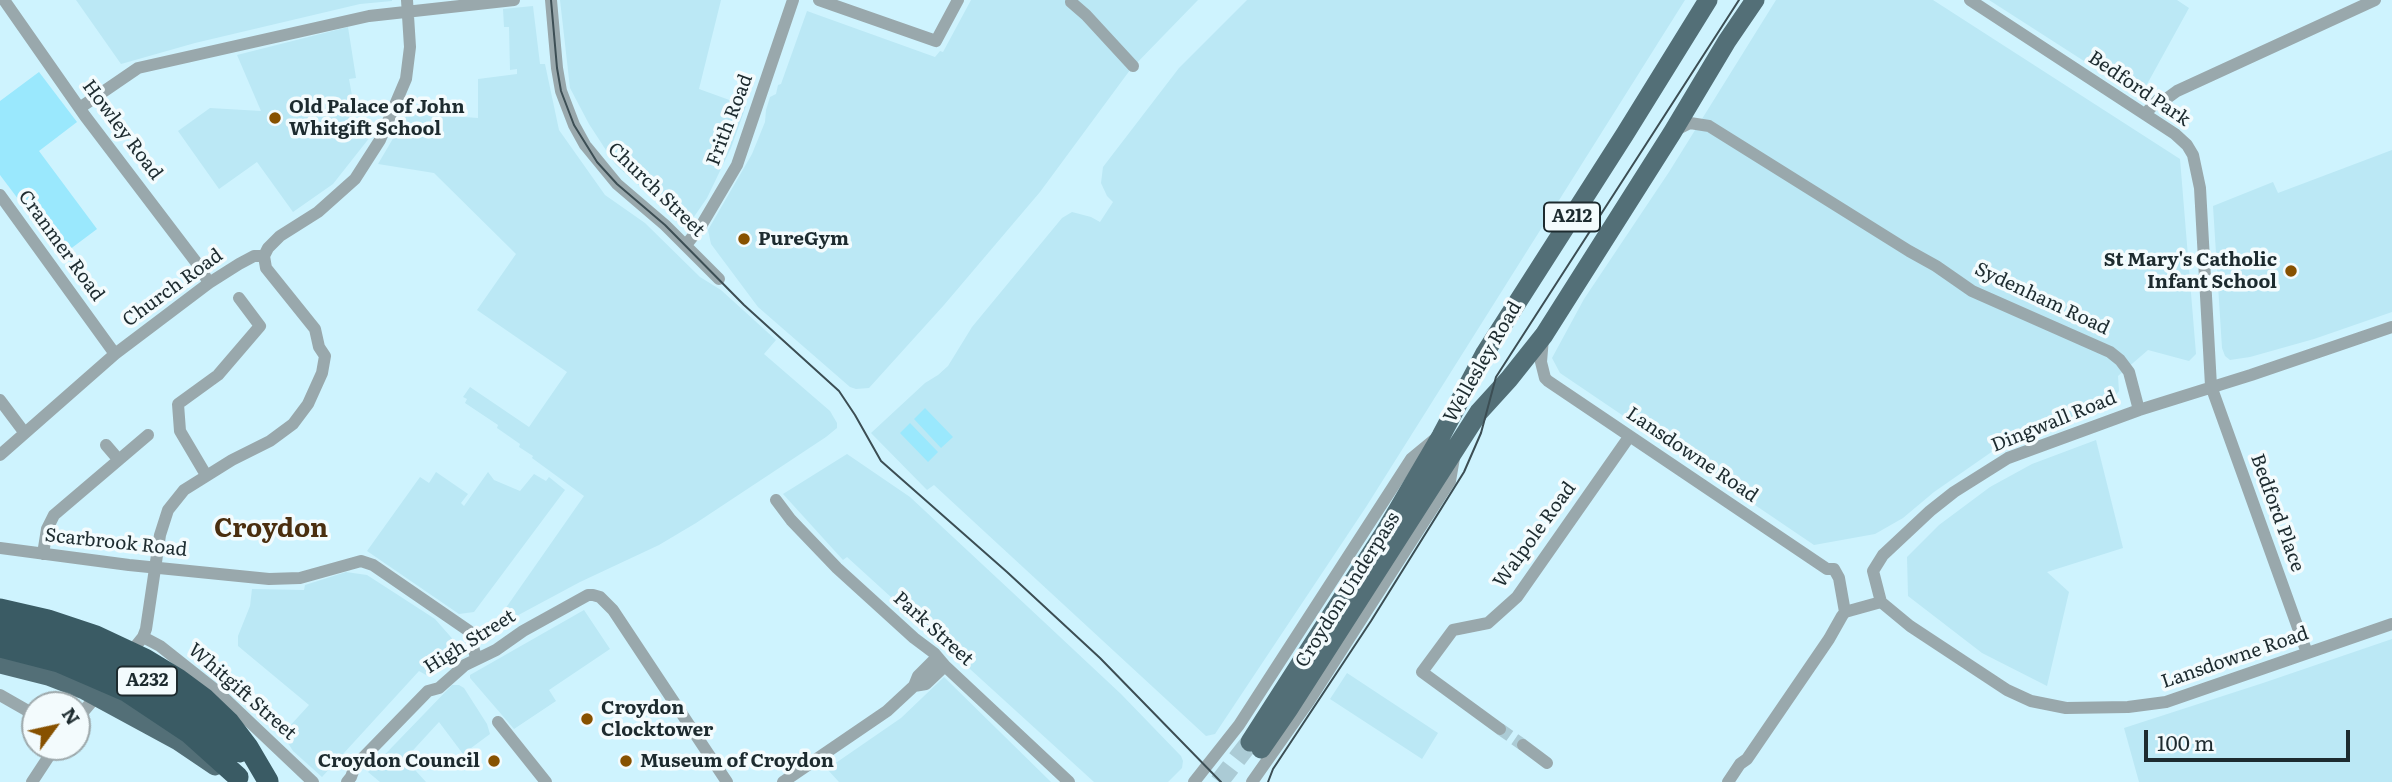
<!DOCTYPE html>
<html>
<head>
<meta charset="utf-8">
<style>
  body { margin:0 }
  #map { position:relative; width:2392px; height:782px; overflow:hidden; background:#cef3fe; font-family:Literata,serif }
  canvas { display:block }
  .north { position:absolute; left:21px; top:691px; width:70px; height:70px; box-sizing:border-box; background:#f3fbfd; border:2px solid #9da8ab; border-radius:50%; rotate:57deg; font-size:19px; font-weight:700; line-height:28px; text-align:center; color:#1d2b2f }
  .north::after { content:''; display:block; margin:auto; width:24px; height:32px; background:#875100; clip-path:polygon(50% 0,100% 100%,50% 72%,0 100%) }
  .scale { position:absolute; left:2144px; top:730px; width:206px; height:32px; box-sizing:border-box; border:4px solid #1d2b2f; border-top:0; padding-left:9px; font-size:21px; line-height:24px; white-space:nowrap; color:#1d2b2f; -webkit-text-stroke:5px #f3fbfd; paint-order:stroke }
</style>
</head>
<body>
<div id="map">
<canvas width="2392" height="782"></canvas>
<div class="north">N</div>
<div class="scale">100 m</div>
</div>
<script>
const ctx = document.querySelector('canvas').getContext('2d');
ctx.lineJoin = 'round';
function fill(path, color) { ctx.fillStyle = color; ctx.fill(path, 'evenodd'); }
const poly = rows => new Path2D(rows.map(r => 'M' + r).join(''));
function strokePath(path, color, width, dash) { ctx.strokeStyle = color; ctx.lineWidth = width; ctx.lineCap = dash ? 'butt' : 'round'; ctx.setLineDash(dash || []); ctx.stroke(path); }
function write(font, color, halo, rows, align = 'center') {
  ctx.font = font + ' Literata,serif'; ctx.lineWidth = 7; ctx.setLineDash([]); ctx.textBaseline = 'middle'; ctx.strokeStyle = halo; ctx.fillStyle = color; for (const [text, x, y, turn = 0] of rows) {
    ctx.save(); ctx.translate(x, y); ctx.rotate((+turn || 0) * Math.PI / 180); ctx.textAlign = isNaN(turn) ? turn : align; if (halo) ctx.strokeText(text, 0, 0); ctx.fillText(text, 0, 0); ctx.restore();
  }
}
fill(poly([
  [76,0,392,0,392,1,360,4,195,43,121,64],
  [560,0,721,0,699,89,746,106,731,148,707,198,691,221,689,223,632,180,615,164,589,124,570,88],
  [971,0,1198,0,1130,70,1040,192,944,305,869,388,856,389,850,387,758,307,711,244,708,230,752,154,765,122,766,110,770,97,776,94,778,85,781,84,807,11,935,57,940,51,943,52],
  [1247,0,1685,0,1366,507,1215,734,1206,736,934,485,927,490,871,433,925,383,938,375,948,366,972,327,1062,218,1072,212,1091,217,1100,222,1113,202,1107,196,1101,183,1103,167,1179,68],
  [1776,0,1933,0,2180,159,2196,354,2189,361,2148,350,2118,376,2119,391,2107,407,2003,444,1934,492,1903,518,1875,534,1814,545,1560,373,1552,358,1584,299,1669,172],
  [1989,0,2177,0,2189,8,2140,97],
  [533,6,540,64,545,64,559,130,605,195,645,223,700,277,721,290,776,340,764,354,830,411,837,423,837,428,826,437,696,523,659,545,580,582,511,619,503,612,584,496,532,458,533,456,519,447,520,444,497,428,498,425,465,403,467,399,463,397,470,387,529,427,567,372,477,310,516,254,434,173,378,164,408,113,478,118,478,79,517,74,517,69,510,70,509,27,504,27,503,9],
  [348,27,356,78,349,79,355,112,351,114,355,122,374,132,333,184,293,212,257,162,219,189,178,131,210,108,261,111,237,55],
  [2392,150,2392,312,2314,339,2250,357,2230,360,2225,356,2222,348,2213,206,2273,182,2278,193],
  [2096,440,2123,548,2047,572,2069,592,2047,686,1982,653,1908,596,1907,557,1939,525,1990,487,2032,464],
  [847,454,910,497,1012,592,1121,694,1181,756,1183,761,1182,768,1168,782,1094,782,847,557,843,560,783,494],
  [436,472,468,494,461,503,464,506,488,472,494,480,520,491,534,474,546,481,549,477,565,490,474,612,459,614,367,551,420,477,429,483],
  [346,572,367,575,398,595,435,619,457,644,426,675,419,671,322,777,293,751,284,737,288,728,309,705,238,646,238,636,250,606,252,589,304,590,305,585],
  [584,610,610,649,549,690,556,701,514,729,470,678,470,675],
  [2392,639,2392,782,2139,782,2124,728,2263,683],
  [1347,673,1438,733,1422,759,1330,699],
  [944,677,1051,782,839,782,827,769,901,718],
  [452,685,459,685,464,688,487,724,490,734,463,754,439,722,405,759,426,782,380,782,368,772]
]), '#bbe8f5');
fill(poly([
  [39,72,77,122,39,151,97,229,61,256,0,175,0,101],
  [925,408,953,437,941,448,914,419],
  [910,423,938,452,928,462,900,433]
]), '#9ae8fd');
strokePath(poly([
  [1500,729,1523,745]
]), '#abcbd5', 12, [12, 6]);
strokePath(poly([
  [1219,782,1250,742]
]), '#abcbd5', 19, [19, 10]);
strokePath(poly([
  [4,0,85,116,199,266,209,283],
  [551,0,557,68,561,91,574,125,585,145,617,184,665,225,719,279],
  [819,0,936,41,958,0],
  [1970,0,2175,134,2187,145,2193,155,2200,188,2211,386,2307,653],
  [1071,2,1086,15,1133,66],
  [81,107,138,68,369,16,514,0],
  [2145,114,2158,100,2166,99,2177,91,2375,0],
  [1676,130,1690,123,1709,126,1909,251,1936,266,1972,291,2110,352,2120,360,2129,372,2139,410],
  [0,195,115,354],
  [686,245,701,226,737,165,793,0],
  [264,256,268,248,280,236,318,212,355,179,380,140,406,79,410,47,407,0],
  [2392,327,2251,375,2139,410,2008,458,1954,492,1930,511,1883,555,1873,571,1881,602,1910,626,2007,690,2031,701,2066,708,2128,707,2166,702,2392,624],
  [1543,338,1541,362,1545,378,1548,381,1827,569,1834,569,1839,578,1845,612],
  [0,400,24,432],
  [106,445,118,459],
  [0,455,115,354,209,283,239,264,254,256,264,256],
  [206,475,180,431,178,404,218,375,260,326,239,298],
  [776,500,791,520,837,568,914,638,934,653,945,666,1069,782],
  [0,548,129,565,269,579,300,578,361,561,373,565,469,631,476,658],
  [43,554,47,529,54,515,148,435],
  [143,637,160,646,218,692,313,782],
  [127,657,143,637,146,629,160,535,168,510,184,490,232,460,270,441,293,424,308,404,322,373,325,356,319,347,315,329,266,268,264,256],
  [914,686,926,684,945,666],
  [0,695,35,715],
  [77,719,99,693],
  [498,722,546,782],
  [1500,729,1422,672,1453,630,1488,623,1517,597,1629,437],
  [1523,745,1547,763],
  [32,782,55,747],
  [347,782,351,777,355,766,428,691,439,688,465,665,496,650,523,631,588,595,593,595,600,597,613,610,727,782],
  [783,782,887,711,914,686,918,676,936,658],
  [1194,782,1239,725,1411,459,1434,440],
  [1252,782,1309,701,1450,481,1454,458],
  [1728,782,1740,764,1747,759,1829,639,1842,616,1845,612,1881,602]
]), '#99a8ac', 12);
strokePath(poly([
  [1250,742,1383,535,1441,436,1485,353,1625,134,1708,0],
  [1261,749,1288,710,1479,412,1509,379,1544,335,1672,133,1727,41,1755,0]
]), '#536f77', 19);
strokePath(poly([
  [551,0,557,68,561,91,574,125,597,162,617,184,665,225,744,305,839,391,855,415,881,461,1007,572,1100,658,1221,782],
  [1268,782,1273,769,1371,621,1464,472,1481,433,1496,377,1739,0]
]), '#3c4e54', 2);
strokePath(poly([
  [0,664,48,676,84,690,178,741,215,766]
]), '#536f77', 19);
strokePath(poly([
  [0,609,48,620,96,636,145,659,178,679,205,699,229,722,248,747,268,781],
  [0,627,36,635,79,649,124,669,180,702,240,752],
  [0,647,59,662,126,691,189,733,238,777]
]), '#3a5b64', 21);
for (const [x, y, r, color] of [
  [275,118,7,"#875100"],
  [744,239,7,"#875100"],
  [2291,271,7,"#875100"],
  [587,719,7,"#875100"],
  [494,761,7,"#875100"],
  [626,761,7,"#875100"]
]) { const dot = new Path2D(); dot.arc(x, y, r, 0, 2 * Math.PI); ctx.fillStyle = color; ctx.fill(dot); strokePath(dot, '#f3fbfd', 2.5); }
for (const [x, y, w] of [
  [1572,217,56],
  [147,681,60]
]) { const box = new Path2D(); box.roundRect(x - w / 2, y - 14.5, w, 29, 5); ctx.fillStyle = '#f3fbfd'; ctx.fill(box); strokePath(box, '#1d2b2f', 2); }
write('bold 18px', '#1d2b2f', null, [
  ["A212",1572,217],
  ["A232",147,681]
]);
write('19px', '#1d2b2f', '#f3fbfd', [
  ["Bedford Park",2139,89,34],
  ["Frith Road",730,120,-69],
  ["Howley Road",122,130,53],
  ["Church Street",656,190,44],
  ["Cranmer Road",61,246,54],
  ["Church Road",173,288,-36],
  ["Sydenham Road",2042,299,25],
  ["Wellesley Road",1483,362,-60],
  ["Dingwall Road",2054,422,-22],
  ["Lansdowne Road",1692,455,34],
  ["Bedford Place",2277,513,70],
  ["Walpole Road",1535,535,-54],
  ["Scarbrook Road",116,543,6],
  ["Croydon Underpass",1348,590,-58],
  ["Park Street",933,629,42],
  ["High Street",470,642,-32],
  ["Lansdowne Road",2235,658,-19],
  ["Whitgift Street",242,692,41]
]);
write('bold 19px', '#1d2b2f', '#f3fbfd', [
  ["Old Palace of John",289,107],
  ["Whitgift School",289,129],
  ["PureGym",758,239],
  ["St Mary's Catholic",2277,260,"right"],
  ["Infant School",2277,282,"right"],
  ["Croydon",601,708],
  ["Clocktower",601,730],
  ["Croydon Council",480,761,"right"],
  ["Museum of Croydon",640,761]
], 'left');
write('bold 26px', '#4a2e0f', '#f3fbfd', [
  ["Croydon",271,529]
]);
</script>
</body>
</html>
